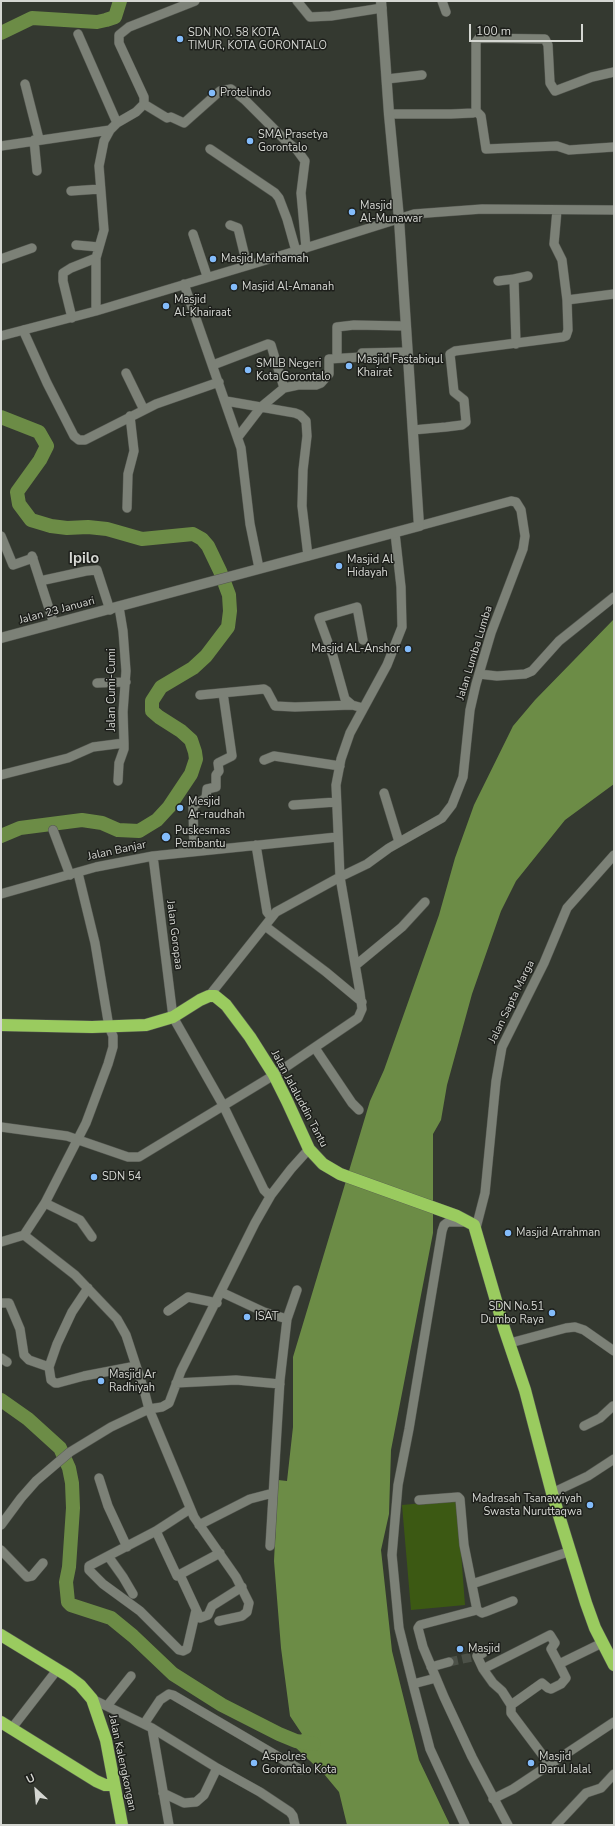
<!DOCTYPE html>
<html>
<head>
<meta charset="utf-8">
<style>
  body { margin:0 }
  #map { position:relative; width:615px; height:1826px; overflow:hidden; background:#343930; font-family:"Nunito Sans",sans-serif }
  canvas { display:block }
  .frame { position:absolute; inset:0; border:2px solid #d5d7d2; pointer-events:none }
  .north { position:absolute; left:16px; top:1770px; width:40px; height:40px; -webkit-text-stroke:3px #1d1f1b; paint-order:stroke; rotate:334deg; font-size:11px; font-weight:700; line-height:16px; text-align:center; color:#d5d7d2 }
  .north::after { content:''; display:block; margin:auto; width:14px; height:18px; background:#d5d7d2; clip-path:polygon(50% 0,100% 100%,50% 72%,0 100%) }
  .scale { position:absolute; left:469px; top:24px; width:114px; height:18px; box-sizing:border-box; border:2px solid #d5d7d2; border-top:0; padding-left:5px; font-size:12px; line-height:14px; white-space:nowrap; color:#d5d7d2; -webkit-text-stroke:3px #1d1f1b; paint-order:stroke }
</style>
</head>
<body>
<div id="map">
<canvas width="615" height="1826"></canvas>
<div class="frame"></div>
<div class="north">U</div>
<div class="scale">100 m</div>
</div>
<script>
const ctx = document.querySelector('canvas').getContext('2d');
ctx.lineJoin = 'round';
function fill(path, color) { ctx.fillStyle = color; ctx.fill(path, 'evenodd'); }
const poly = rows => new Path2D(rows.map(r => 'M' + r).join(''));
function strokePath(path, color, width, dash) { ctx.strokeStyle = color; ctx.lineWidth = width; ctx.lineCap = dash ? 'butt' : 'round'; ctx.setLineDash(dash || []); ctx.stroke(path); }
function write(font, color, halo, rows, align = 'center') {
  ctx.font = font + ' "Nunito Sans",sans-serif'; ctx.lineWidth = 3; ctx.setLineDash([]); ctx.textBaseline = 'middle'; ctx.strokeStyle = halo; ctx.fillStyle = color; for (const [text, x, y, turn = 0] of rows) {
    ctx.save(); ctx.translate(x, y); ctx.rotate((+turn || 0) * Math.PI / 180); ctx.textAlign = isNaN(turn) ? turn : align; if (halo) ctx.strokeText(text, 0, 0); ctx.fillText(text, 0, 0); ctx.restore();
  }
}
fill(poly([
  [457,1500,465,1605,411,1610,402,1505]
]), '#3c5913');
fill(poly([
  [614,619,614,784,565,820,516,881,501,911,472,994,447,1085,441,1120,433,1134,433,1233,391,1450,389,1514,381,1550,392,1651,419,1760,450,1825,347,1825,339,1792,324,1774,295,1747,297,1737,302,1734,290,1716,281,1648,274,1561,278,1480,287,1481,293,1427,293,1357,370,1101,384,1070,439,915,455,858,474,805,513,726,535,700]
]), '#6c8c46');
strokePath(poly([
  [1,33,32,18,97,22,106,20,115,17,120,1],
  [1,417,39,432,47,446,40,460,17,492,19,504,31,520,51,526,67,528,88,527,107,529,142,539,193,534,202,539,208,546,220,571,229,595,230,611,228,627,206,656,193,668,161,687,152,701,152,711,159,717,181,731,191,740,195,752,196,759,191,774,169,807,157,820,139,831,118,830,102,823,82,820,20,828,1,836],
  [1,1400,28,1419,60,1448,69,1468,72,1483,73,1508,69,1567,66,1582,68,1602,71,1605,111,1618,133,1636,173,1674,222,1705,279,1734,296,1741,314,1744]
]), '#6c8c46', 14);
strokePath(poly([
  [449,1662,477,1656]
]), '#4c5148', 9, [9, 4.5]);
const street = poly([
  [297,1,310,17,331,16,382,8],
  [442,1,446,12],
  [78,34,117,123],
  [387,79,422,75],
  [25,84,39,139],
  [144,104,167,118,171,117,184,123,220,91,231,89,245,100,285,140,297,150,305,161,301,193,306,248],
  [476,111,481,116,486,149,557,146,569,150,614,147],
  [389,114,451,114,473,113,476,111,476,42,479,38,545,39,548,45,550,83,555,91,592,77,614,72],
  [34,140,37,171],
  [1,146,110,130,117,123,136,112,144,104,144,97,119,43,119,35,129,27,195,1],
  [210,149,275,193,279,198,287,219,296,251],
  [71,191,100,189],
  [557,210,554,244,562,260,567,300],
  [230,225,238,228,247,265],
  [193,234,207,276],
  [76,245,99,247],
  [1,259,32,248],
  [498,281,514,279],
  [184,284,241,448,250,524,259,568],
  [96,311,96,258,104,230,99,166,104,141,110,130],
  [72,318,63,281,63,273,71,268,96,258],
  [23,330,47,383,74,436,79,440,85,440,156,404,219,382],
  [1,336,96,311,296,251,414,214,482,209,614,210],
  [516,344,514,279,528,276],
  [337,357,337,327,354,325,405,326],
  [213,365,268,344,271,345,284,388],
  [126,373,144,410],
  [226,401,295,413,300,415,306,421,307,436,303,470,302,506,308,556],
  [413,430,446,427,462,425,466,422,464,400,454,392,450,354,455,351,563,337,566,336,568,330,567,300,614,294],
  [238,437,261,407,284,388,298,385,316,385,321,383,329,374,329,359,361,357,362,353,407,352],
  [127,508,128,474,134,451,130,416],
  [1,536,13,565,33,558],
  [32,556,54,624],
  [40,581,86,571,97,570,110,610],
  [479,674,497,676,525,674,532,671,559,641,614,597],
  [97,683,126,682],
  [200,695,264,689,267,691,275,706,295,707,352,705],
  [363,708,352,705,345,699,333,656,319,618,357,607,363,640],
  [264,760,274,756,340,766],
  [1,775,68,758,93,747,124,743,123,712,126,671,123,631,119,607],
  [118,781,119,763,124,749,124,743],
  [384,793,399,842],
  [293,805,336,802],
  [53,830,70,875],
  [256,845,267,912,271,917],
  [194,851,193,806,206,798,207,789,216,787,216,775,219,771,218,763,232,756,223,693],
  [153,856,173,1017,223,1105,264,1190,269,1195,271,1195],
  [1,894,96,867,153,856,337,837],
  [265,926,326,972,362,1002],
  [356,965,402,927,425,902],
  [209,996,276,912,340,877,336,785,341,759,350,733,387,665,402,627,401,587,395,533],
  [315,1048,352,1103,359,1110],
  [1,1127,67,1136,128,1157,139,1157,274,1075,358,1018,362,1009,360,993,340,877,367,864,389,848,442,818,452,805,463,777,470,710,476,684,491,633,523,549,525,536,521,510,516,502,511,501,419,526],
  [45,1203,80,1220,92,1237],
  [476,1228,485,1193,496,1081,502,1047,544,963,567,908,614,855],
  [24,1235,75,1275,117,1319,126,1335,144,1390,149,1409,194,1517,236,1577,249,1603,247,1612,242,1616,219,1621],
  [1,1242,24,1235,45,1203,86,1123,108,1064,113,1047,113,1036,109,1027,95,943,78,873],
  [88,1288,72,1312,57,1344,49,1367,51,1380,55,1383,58,1383,84,1376,136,1366],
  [221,1292,264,1312,287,1319],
  [1,1303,9,1303,20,1329,24,1355,29,1360,49,1367],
  [168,1311,188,1297,217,1303],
  [510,1343,566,1328,575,1327,584,1330,614,1351],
  [1,1358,7,1362],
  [176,1383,236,1380,280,1384],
  [584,1426,600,1418,613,1406],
  [99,1478,108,1506,127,1547],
  [552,1493,588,1476,614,1459],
  [419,1500,458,1497,460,1499,464,1545,477,1610],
  [1,1525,21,1498,36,1481,70,1452,111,1427,149,1409,162,1407,169,1403,181,1371,255,1223,271,1195,291,1169,309,1149],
  [199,1525,250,1499,273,1493],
  [156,1531,177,1576,220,1553],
  [270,1546,280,1380,287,1319,297,1290],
  [1,1550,27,1577,32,1576,43,1563],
  [108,1556,89,1566,89,1570,103,1584,140,1611,179,1650,183,1651,187,1649,196,1610],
  [180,1575,200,1618,208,1615,212,1606,242,1587],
  [472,1584,571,1551],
  [133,1594,123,1577,108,1556,156,1531,190,1509],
  [483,1653,477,1656,483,1669,493,1683,502,1691,511,1705,542,1683,548,1688,551,1689,561,1684,566,1678,559,1664,602,1643],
  [431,1667,449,1662],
  [483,1669,550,1635,555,1643,551,1649,559,1664],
  [436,1678,413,1684,414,1688,430,1749,465,1825],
  [413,1684,399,1628,392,1555,398,1485,409,1429,442,1231,444,1225,448,1222,467,1222],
  [92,1699,152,1728,217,1768,260,1792,290,1812,293,1816,295,1825],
  [511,1705,511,1713,550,1765],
  [107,1706,131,1676],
  [144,1724,160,1700,169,1694,173,1695,301,1770],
  [12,1728,57,1670],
  [152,1728,169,1825],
  [163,1793,184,1803,196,1802,204,1795,217,1768],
  [493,1799,513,1789,614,1722],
  [508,1825,472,1757,444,1697,423,1647,418,1628,420,1625,477,1610,482,1613,485,1612,513,1601],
  [556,1825,586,1793,601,1788,614,1774]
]);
const secondary = poly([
  [1,638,419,526,399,219,389,114,381,1]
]);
const highway = poly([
  [1,1025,92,1027,146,1025,173,1017,200,1000,209,996,215,996,226,1005,250,1037,274,1075,287,1101,309,1149,323,1164,340,1174,457,1216,474,1225,504,1328,525,1390,552,1493,586,1603,595,1628,614,1665],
  [1,1635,68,1676,80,1685,92,1699,106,1740,122,1825],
  [1,1722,96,1781,105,1785,114,1785]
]);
strokePath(street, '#545750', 10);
strokePath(secondary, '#545750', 11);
strokePath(highway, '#545750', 13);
strokePath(street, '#7c8177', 9);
strokePath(secondary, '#7c8177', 10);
strokePath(highway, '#9acb5f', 12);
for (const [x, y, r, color] of [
  [180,39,4,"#83bcfb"],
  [212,93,4,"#83bcfb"],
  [250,141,4,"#83bcfb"],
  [352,212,4,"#83bcfb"],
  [213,259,4,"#83bcfb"],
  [234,287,4,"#83bcfb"],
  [166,306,4,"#83bcfb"],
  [349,366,4,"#83bcfb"],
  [248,370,4,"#83bcfb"],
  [339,566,4,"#83bcfb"],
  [408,649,4,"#83bcfb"],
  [180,808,4,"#83bcfb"],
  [166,837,5,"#83bcfb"],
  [94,1177,4,"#83bcfb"],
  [508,1233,4,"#83bcfb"],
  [552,1313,4,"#83bcfb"],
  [247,1317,4,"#83bcfb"],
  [101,1381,4,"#83bcfb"],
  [590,1505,4,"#83bcfb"],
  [460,1649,4,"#83bcfb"],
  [254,1763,4,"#83bcfb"],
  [531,1763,4,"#83bcfb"]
]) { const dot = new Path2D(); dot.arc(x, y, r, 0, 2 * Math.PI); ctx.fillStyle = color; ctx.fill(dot); strokePath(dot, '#1d1f1b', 1.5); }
write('11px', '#d5d7d2', '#1d1f1b', [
  ["SDN NO. 58 KOTA",188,33],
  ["TIMUR, KOTA GORONTALO",188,46],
  ["Protelindo",220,93],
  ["SMA Prasetya",258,135],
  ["Gorontalo",258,148],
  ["Masjid",360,206],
  ["Al-Munawar",360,219],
  ["Masjid Marhamah",221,259],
  ["Masjid Al-Amanah",242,287],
  ["Masjid",174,300],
  ["Al-Khairaat",174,313],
  ["Masjid Fastabiqul",357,360],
  ["Khairat",357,373],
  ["SMLB Negeri",256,364],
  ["Kota Gorontalo",256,377],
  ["Masjid Al",347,560],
  ["Hidayah",347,573],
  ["Masjid AL-Anshor",400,649,"right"],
  ["Mesjid",188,802],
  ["Ar-raudhah",188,815],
  ["Puskesmas",175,831],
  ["Pembantu",175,844],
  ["SDN 54",102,1177],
  ["Masjid Arrahman",516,1233],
  ["SDN No.51",544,1307,"right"],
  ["Dumbo Raya",544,1320,"right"],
  ["ISAT",255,1317],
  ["Masjid Ar",109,1375],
  ["Radhiyah",109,1388],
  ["Madrasah Tsanawiyah",582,1499,"right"],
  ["Swasta Nuruttaqwa",582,1512,"right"],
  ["Masjid",468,1649],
  ["Aspolres",262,1757],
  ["Gorontalo Kota",262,1770],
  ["Masjid",539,1757],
  ["Darul Jalal",539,1770]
], 'left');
write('11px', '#d5d7d2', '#1d1f1b', [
  ["Jalan 23 Januari",57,611,-15],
  ["Jalan Lumba Lumba",475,653,-73],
  ["Jalan Cumi-Cumi",112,690,-90],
  ["Jalan Banjar",117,851,-12],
  ["Jalan Goropaa",174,935,83],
  ["Jalan Sapta Marga",512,1002,-64],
  ["Jalan Jalaluddin Tantu",299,1099,62],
  ["Jalan Kalengkongan",122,1763,78]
]);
write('bold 15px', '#d5d7d2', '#1d1f1b', [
  ["Ipilo",84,559]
]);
</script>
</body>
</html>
